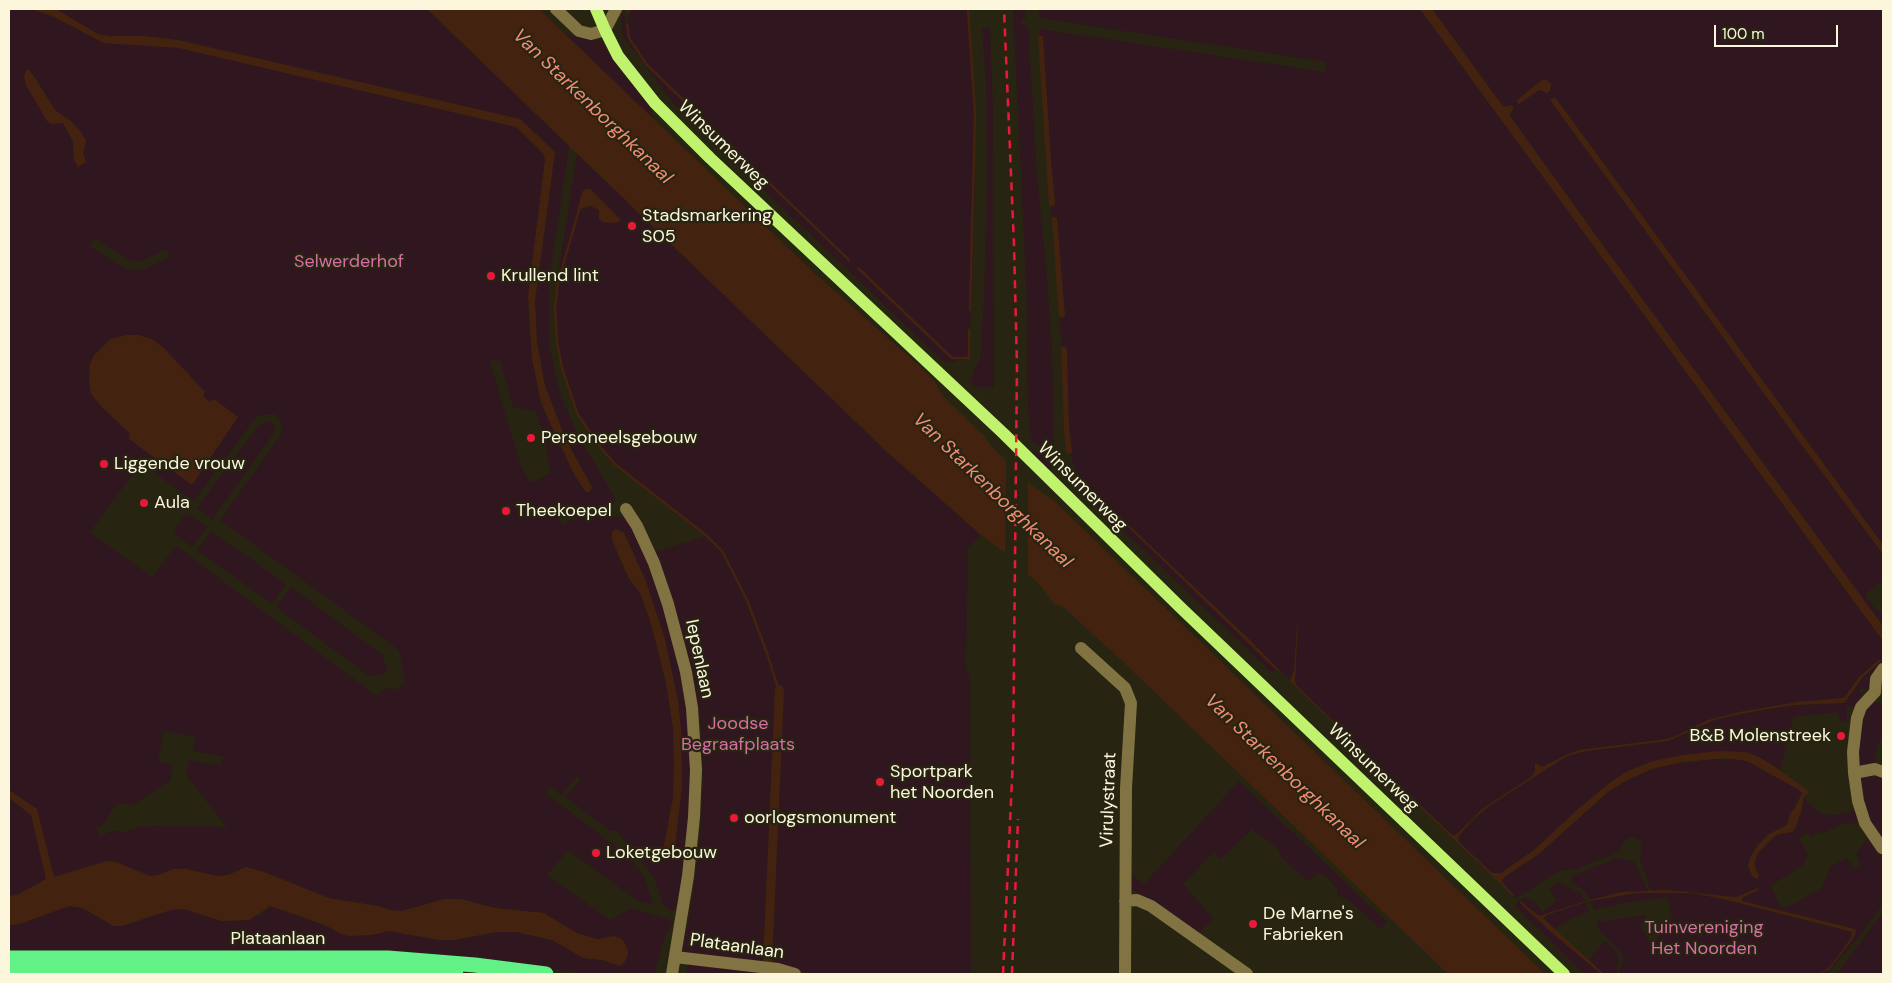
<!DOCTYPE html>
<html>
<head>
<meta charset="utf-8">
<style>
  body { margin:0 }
  #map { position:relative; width:1892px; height:983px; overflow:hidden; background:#272512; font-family:"DM Sans",sans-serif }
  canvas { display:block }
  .frame { position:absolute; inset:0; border:10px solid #fcf7dc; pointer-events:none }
  .scale { position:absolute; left:1714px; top:25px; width:124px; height:22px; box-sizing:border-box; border:2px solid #fcf7dc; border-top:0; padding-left:6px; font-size:15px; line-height:18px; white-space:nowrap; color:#fcf7dc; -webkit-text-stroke:4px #272512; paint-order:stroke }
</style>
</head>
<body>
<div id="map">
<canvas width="1892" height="983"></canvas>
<div class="frame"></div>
<div class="scale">100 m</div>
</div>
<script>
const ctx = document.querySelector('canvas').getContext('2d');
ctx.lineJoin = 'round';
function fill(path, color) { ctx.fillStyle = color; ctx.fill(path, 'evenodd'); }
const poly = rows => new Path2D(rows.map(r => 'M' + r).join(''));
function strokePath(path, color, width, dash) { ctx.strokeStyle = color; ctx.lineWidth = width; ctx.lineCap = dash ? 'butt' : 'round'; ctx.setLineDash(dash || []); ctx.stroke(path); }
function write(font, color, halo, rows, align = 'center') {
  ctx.font = font + ' "DM Sans",sans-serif'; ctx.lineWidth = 4.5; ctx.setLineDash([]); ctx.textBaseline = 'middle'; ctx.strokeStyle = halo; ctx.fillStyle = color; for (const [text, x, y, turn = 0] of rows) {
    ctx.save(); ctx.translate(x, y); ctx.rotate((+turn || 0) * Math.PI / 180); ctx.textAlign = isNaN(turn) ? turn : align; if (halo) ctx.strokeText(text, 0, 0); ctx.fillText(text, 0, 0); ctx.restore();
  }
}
fill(poly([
  [9,9,31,9,43,12,104,43,179,48,516,127,543,153,545,160,528,296,532,359,541,402,575,476,590,492,592,486,567,442,545,386,537,341,535,301,555,152,520,119,178,40,143,36,109,36,98,34,56,9,427,9,569,146,549,283,549,344,558,385,565,406,581,441,614,496,615,502,612,507,582,508,567,512,557,518,563,525,571,520,585,516,625,517,630,525,658,584,689,706,693,765,681,904,676,910,670,910,663,906,654,877,617,831,611,831,565,797,580,780,577,776,562,795,550,786,545,793,630,857,644,877,654,905,638,901,568,850,547,875,610,920,632,908,673,921,665,937,654,974,589,974,504,962,9,953,9,925,20,924,69,906,83,908,113,926,127,925,171,910,184,909,221,921,239,921,262,914,270,906,331,928,372,935,389,931,439,940,454,940,497,932,516,932,552,940,583,958,602,960,619,966,628,955,628,950,626,945,597,939,577,933,544,913,495,908,461,899,444,899,402,911,390,910,378,906,329,898,264,872,246,867,228,875,217,876,186,869,173,869,158,875,150,876,117,862,107,861,54,877,37,810,9,790],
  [34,75,55,110,71,121,85,141,83,153,74,160,73,142,63,123,51,124],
  [95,239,132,261,141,261,166,249,170,257,144,269,131,270,125,268,89,246],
  [170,355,205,392,203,396,210,402,130,434,120,423],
  [490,361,500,361,513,407,536,411,546,447,551,473,530,483,521,466],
  [274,414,280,419,282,431,279,437,220,520,399,650,405,681,397,690,390,688,383,690,377,696,176,546,152,577,90,532,141,463,194,501,257,416],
  [618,529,624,533,645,579,665,639,678,701,681,730,682,787,674,849,664,846,673,797,674,763,673,728,666,682,650,620,640,593,628,577,612,540,612,532],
  [164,731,196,737,193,751,224,757,220,765,189,760,187,776,228,829,216,826,157,826,141,827,124,832,113,831,99,836,96,825,101,826,105,823,112,808,119,803,132,805,170,781,173,765,158,762],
  [629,9,968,9,973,84,975,178,972,301,967,359,958,360,952,363,942,360,673,103,623,36,621,25,622,13,628,25],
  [1013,9,1026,9,1026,18,1021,19,1021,25,1028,25,1037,176,1046,266,1052,350,1054,443,1048,448,1035,444,1031,440,1028,406,1026,280],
  [1039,9,1420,9,1883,641,1883,665,1866,696,1864,693,1866,690,1862,687,1859,691,1865,697,1857,706,1847,707,1847,722,1840,722,1839,712,1793,717,1780,770,1761,758,1745,752,1732,751,1683,755,1638,766,1612,781,1598,792,1534,850,1501,873,1492,873,1459,842,1459,835,1484,810,1558,761,1572,754,1586,751,1668,741,1686,734,1709,722,1730,716,1795,705,1844,703,1863,677,1881,661,1880,659,1859,677,1844,698,1798,702,1739,712,1708,720,1676,736,1666,739,1579,750,1542,767,1535,763,1535,771,1531,777,1482,809,1457,834,1452,835,1391,778,1297,685,1295,681,1298,625,1294,670,1293,678,1290,680,1095,492,1093,493,1277,670,1272,672,1270,671,1089,498,1091,490,1077,473,1070,454,1072,451,1059,317,1064,318,1065,316,1057,218,1052,217,1051,207,1055,203,1051,160,1043,38,1040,36,1040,29,1325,72,1326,62,1039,18],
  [1432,9,1883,9,1883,545,1555,97,1550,100,1798,440,1883,554,1883,581,1865,594,1875,609,1878,609,1883,617,1883,626,1607,251,1510,116,1514,109,1502,105],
  [1542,80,1545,81,1550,87,1550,91,1539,90,1524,99,1516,101],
  [988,27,990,28,993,108,994,387,975,387,971,382,974,370,980,360,984,301,987,178,986,84,982,28],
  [565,34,601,41,623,74,647,101,655,122],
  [577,154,886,451,981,535,968,548,966,664,970,682,971,974,812,974,772,964,784,691,775,688,763,964,682,954,693,895,700,837,703,778,701,730,699,707,685,640,655,552,706,536,616,465,585,427,578,415,568,391,557,341,555,309,559,268],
  [582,192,615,223,598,215,599,210,591,206,577,211],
  [269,421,275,427,272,436,212,520,197,508,258,426],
  [1029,451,1049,455,1054,460,1055,466,1048,470],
  [187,515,190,515,207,527,192,547,175,534,175,529,184,516],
  [211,531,286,584,272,604,197,550],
  [291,587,384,656,384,663,387,668,385,673,369,676,276,607],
  [1873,701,1883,704,1883,737,1880,740,1877,748,1874,766,1861,768,1856,756,1862,714],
  [1713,759,1736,759,1747,761,1799,790,1802,793,1787,825,1769,834,1757,846,1750,858,1748,862,1759,876,1754,863,1758,853,1776,835,1792,832,1796,828,1801,812,1804,798,1817,811,1824,814,1835,815,1856,810,1860,820,1855,823,1854,822,1848,825,1845,822,1822,834,1820,831,1810,837,1808,832,1799,838,1809,857,1804,859,1805,864,1770,886,1781,907,1788,907,1822,888,1830,867,1847,858,1853,868,1861,865,1856,853,1867,839,1870,839,1883,854,1883,904,1862,933,1827,974,1820,974,1827,971,1853,939,1856,934,1852,928,1742,901,1742,898,1759,890,1732,898,1687,891,1651,891,1639,856,1641,852,1642,844,1636,838,1632,837,1624,840,1619,852,1577,869,1561,871,1554,874,1516,898,1502,882,1505,877,1540,853,1609,791,1629,779,1661,766],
  [1866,773,1883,777,1883,845,1868,820,1859,780],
  [1239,781,1387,922,1381,929,1348,900,1337,895,1337,889,1327,878,1327,877,1317,872,1317,874,1307,881,1279,855,1280,852,1274,846,1252,829,1221,859,1214,852,1183,884,1213,918,1200,932,1193,933,1132,889,1131,875,1144,884],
  [9,798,31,815,46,879,17,895,9,896],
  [1617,858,1635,862,1648,891,1622,892,1590,900,1586,893,1571,881,1572,876],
  [1557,882,1580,893,1586,901,1540,916,1536,915,1522,902,1520,903,1601,974,1586,974,1581,971,1515,906,1520,899,1526,898,1535,903,1543,912,1557,901,1549,889],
  [1669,892,1693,893,1741,903,1851,931,1853,934,1831,966,1826,970,1816,974,1619,974,1623,960,1622,953,1599,930,1597,922,1645,915,1647,918,1645,922,1640,924,1651,945,1672,921,1668,897,1620,904,1595,910,1590,901,1631,894],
  [1586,902,1589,912,1571,918,1554,929,1544,919,1544,916],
  [1883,912,1883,969,1880,974,1837,974],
  [1605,941,1616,951,1619,958,1616,974,1604,974,1588,960],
  [688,963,785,974,686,974]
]), '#30161e');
fill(poly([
  [31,9,56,9,98,34,109,36,143,36,178,40,520,119,555,152,535,301,537,341,545,386,567,442,592,487,590,492,586,492,575,476,550,423,541,402,532,359,528,296,545,160,543,153,516,127,179,48,104,43,54,17],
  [427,9,539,9,813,272,924,370,935,382,942,395,984,436,992,447,1031,485,1053,500,1545,974,1448,974,1119,658,1062,606,1055,605,1041,586,1004,552,981,535,886,451],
  [1420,9,1432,9,1502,105,1506,107,1511,105,1514,109,1510,112,1510,116,1607,251,1883,626,1883,641],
  [1038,36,1043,36,1043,37,1051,160,1055,203,1053,207,1049,205],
  [29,69,55,110,71,121,81,132,86,141,83,153,86,162,78,167,74,160,73,142,63,123,51,124,47,121,26,85,24,77,26,71],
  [1542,80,1547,80,1551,84,1550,91,1546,94,1544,91,1539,90,1519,104,1516,101],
  [1555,97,1883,545,1883,554,1798,440,1550,100],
  [585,189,590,189,621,220,615,223,603,222,599,219,599,210,591,206,583,207,577,212,582,192],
  [1052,217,1057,218,1065,316,1062,318,1059,317],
  [126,335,139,335,152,339,164,348,205,392,203,396,210,402,214,399,238,417,192,485,129,439,130,434,100,405,91,394,89,379,90,364,94,355,111,339],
  [1064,346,1067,349,1069,430,1072,451,1070,454,1066,452,1064,428,1061,348],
  [1093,491,1248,638,1283,674,1274,668,1093,493],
  [615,529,624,533,645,579,665,639,678,701,681,730,682,787,675,846,674,849,671,851,666,849,664,846,673,797,674,763,673,728,666,682,650,620,640,593,628,577,612,540,612,532],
  [1298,625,1295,681,1296,685,1385,771,1384,772,1290,681,1294,670,1297,626],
  [1880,659,1881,661,1863,677,1844,703,1795,705,1760,710,1714,720,1668,741,1586,751,1567,756,1492,804,1472,820,1458,837,1459,842,1492,873,1501,873,1534,850,1579,808,1612,781,1626,772,1653,761,1683,755,1718,751,1745,752,1755,755,1771,764,1810,792,1804,796,1801,812,1794,830,1792,832,1776,835,1758,853,1754,864,1759,876,1757,879,1753,877,1748,867,1750,858,1757,846,1769,834,1787,825,1790,814,1796,806,1802,793,1799,790,1747,761,1726,758,1682,762,1652,769,1629,779,1609,791,1540,853,1503,878,1502,882,1514,895,1513,896,1391,779,1393,779,1452,835,1455,836,1482,809,1531,777,1535,771,1535,763,1542,767,1566,755,1579,750,1666,739,1676,736,1708,720,1739,712,1798,702,1844,698,1859,677],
  [782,685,784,691,772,964,763,964,775,688,777,686],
  [9,790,37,809,54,877,107,861,116,862,150,876,158,875,173,869,186,869,217,876,228,875,246,867,264,872,329,898,378,906,390,910,402,911,444,899,461,899,495,908,544,913,577,933,597,939,614,936,622,939,626,945,628,955,624,963,619,966,602,960,583,958,552,940,516,932,497,932,454,940,439,940,389,931,372,935,348,936,339,933,331,928,317,922,270,906,249,920,221,921,184,909,171,910,121,926,113,926,83,908,69,906,20,924,9,925,9,896,17,895,46,879,31,815,9,798],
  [1758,888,1759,890,1742,898,1742,901,1855,929,1856,931,1853,939,1829,970,1816,974,1826,970,1833,963,1851,938,1852,932,1727,900,1693,893,1637,893,1590,901,1590,900,1622,892,1666,890,1736,897],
  [1520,901,1539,916,1586,901,1586,902,1549,914,1543,918,1604,974,1601,974,1551,932,1520,903]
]), '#432310');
fill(poly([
  [1006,457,1028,479,1028,577,1005,556]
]), '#272512');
strokePath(poly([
  [968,9,975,114,970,310],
  [628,12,629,9],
  [627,24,629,38,647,65,849,260],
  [579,210,558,282,555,309,557,341,562,368,578,415,601,448,616,465,707,536,722,551,747,600,767,653,778,688],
  [858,268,952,358,969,358,969,330]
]), '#432310', 2.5);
strokePath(poly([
  [556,9,579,31,591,34,605,30,616,9],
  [626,509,637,526,654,563,668,604,686,672,692,708,696,770,694,817,688,876,672,974],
  [1081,648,1125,688,1131,703,1126,788,1125,974],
  [1875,692,1861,707,1857,718,1853,752,1854,773,1858,801,1865,823,1882,848],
  [1875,692,1876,679,1883,669],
  [1854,773,1875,769,1883,772],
  [1125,901,1137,900,1151,906,1247,974],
  [675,957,778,969,795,974]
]), '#827342', 12);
strokePath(poly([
  [596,9,605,30,618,56,655,103,710,158,1004,434,1180,607,1564,974]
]), '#c1f26d', 12);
strokePath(poly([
  [9,958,388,958,475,965,546,974],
  [9,970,349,969,456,974]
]), '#62f186', 15);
strokePath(poly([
  [1003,974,1013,758,1017,366,1014,245,1004,9],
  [1012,974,1018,819]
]), '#ea193b', 2.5, [8, 6]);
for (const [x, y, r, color] of [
  [632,226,5,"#ea193b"],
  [491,276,5,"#ea193b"],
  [531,438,5,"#ea193b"],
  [104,464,5,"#ea193b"],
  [144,503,5,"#ea193b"],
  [506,511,5,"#ea193b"],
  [1841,736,5,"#ea193b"],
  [880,782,5,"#ea193b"],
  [734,818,5,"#ea193b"],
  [596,853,5,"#ea193b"],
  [1253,924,5,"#ea193b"]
]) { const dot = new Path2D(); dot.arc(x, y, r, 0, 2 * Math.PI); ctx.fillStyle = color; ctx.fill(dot); strokePath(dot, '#272512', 2); }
write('18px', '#fcf7dc', '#272512', [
  ["Winsumerweg",723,145,44],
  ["Winsumerweg",1082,487,45],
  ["Iepenlaan",699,659,78],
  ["Winsumerweg",1373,768,44],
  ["Virulystraat",1109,800,-88],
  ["Plataanlaan",278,939],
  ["Plataanlaan",737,947,8]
]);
write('18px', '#fcf7dc', '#272512', [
  ["Stadsmarkering",642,216],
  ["S05",642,237],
  ["Krullend lint",501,276],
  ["Personeelsgebouw",541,438],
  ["Liggende vrouw",114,464],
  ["Aula",154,503],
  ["Theekoepel",516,511],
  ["B&B Molenstreek",1831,736,"right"],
  ["Sportpark",890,772],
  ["het Noorden",890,793],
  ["oorlogsmonument",744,818],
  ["Loketgebouw",606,853],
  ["De Marne's",1263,914],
  ["Fabrieken",1263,935]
], 'left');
write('18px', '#d66da3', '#272512', [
  ["Selwerderhof",349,262],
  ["Joodse",738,724],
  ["Begraafplaats",738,745],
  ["Tuinvereniging",1704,928],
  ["Het Noorden",1704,949]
]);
write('italic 19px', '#f28c73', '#272512', [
  ["Van Starkenborghkanaal",592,107,44],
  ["Van Starkenborghkanaal",992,491,44],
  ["Van Starkenborghkanaal",1284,772,44]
]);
</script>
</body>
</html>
